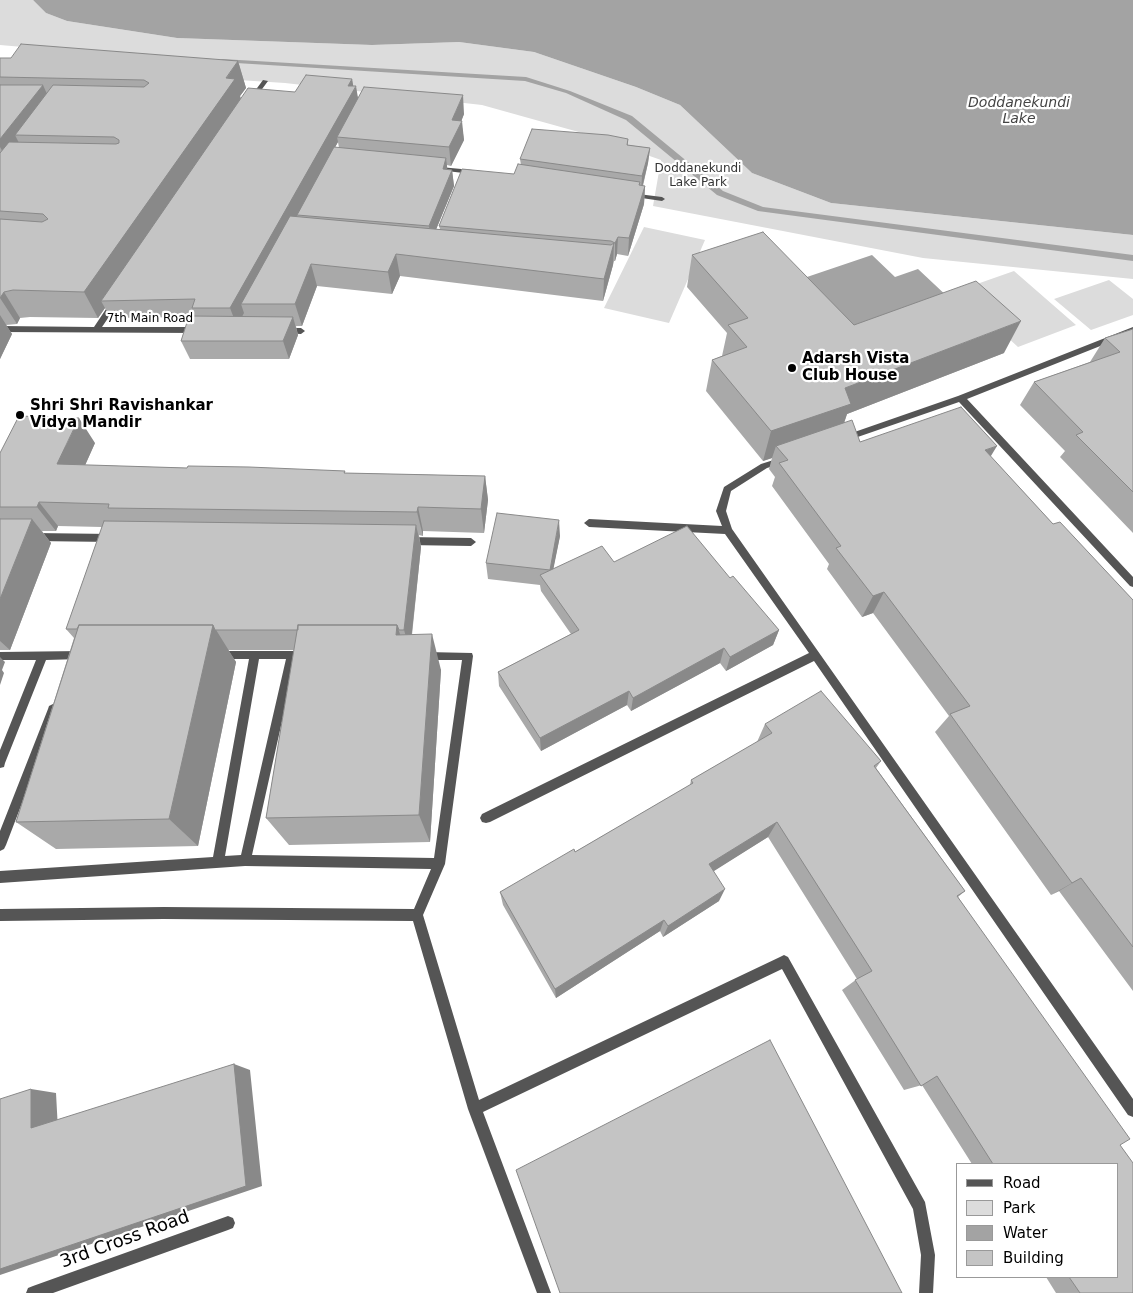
<!DOCTYPE html>
<html>
<head>
<meta charset="utf-8">
<style>
  body { margin:0 }
  #map { position:relative; width:1133px; height:1293px; overflow:hidden; background:#fff; font-family:"DejaVu Sans",sans-serif }
  canvas { display:block }
  .legend { position:absolute; left:956px; top:1163px; width:162px; height:115px; box-sizing:border-box; background:#fff; border:1px solid #999; margin:0; padding:6px 9px; list-style:none; font-size:15px; color:#000 }
  .legend li { display:flex; align-items:center; gap:10px; height:25px }
  .legend b { width:25px; border:1px solid #999 }
</style>
</head>
<body>
<div id="map">
<canvas width="1133" height="1293"></canvas>
<ul class="legend">
<li><b style="height:6px;background:#555"></b>Road</li>
<li><b style="height:14px;background:#dcdcdc"></b>Park</li>
<li><b style="height:14px;background:#a3a3a3"></b>Water</li>
<li><b style="height:14px;background:#c4c4c4"></b>Building</li>
</ul>
</div>
<script>
const ctx = document.querySelector('canvas').getContext('2d');
ctx.lineJoin = 'round';
function fill(path, color) { ctx.fillStyle = color; ctx.fill(path, 'evenodd'); }
const poly = rows => new Path2D(rows.map(r => 'M' + r).join(''));
function strokePath(path, color, width, dash) { ctx.strokeStyle = color; ctx.lineWidth = width; ctx.lineCap = dash ? 'butt' : 'round'; ctx.setLineDash(dash || []); ctx.stroke(path); }
function write(font, color, halo, rows, align = 'center') {
  ctx.font = font + ' "DejaVu Sans",sans-serif'; ctx.lineWidth = 4.5; ctx.setLineDash([]); ctx.textBaseline = 'middle'; ctx.strokeStyle = halo; ctx.fillStyle = color; for (const [text, x, y, turn = 0] of rows) {
    ctx.save(); ctx.translate(x, y); ctx.rotate((+turn || 0) * Math.PI / 180); ctx.textAlign = isNaN(turn) ? turn : align; if (halo) ctx.strokeText(text, 0, 0); ctx.fillText(text, 0, 0); ctx.restore();
  }
}
fill(poly([
  [0,0,33,0,46,13,67,21,177,38,372,45,459,42,534,52,636,87,680,105,752,173,831,203,1133,235,1133,279,923,258,653,206,661,160,593,136,482,105,285,83,20,66,23,47,0,45],
  [644,227,705,240,669,323,604,308],
  [1014,271,1076,325,1018,347,957,291],
  [1109,280,1133,299,1133,315,1091,330,1054,299]
]), '#dcdcdc');
fill(poly([
  [33,0,1133,0,1133,235,831,203,752,173,680,105,636,87,534,52,459,42,372,45,177,38,67,21,46,13],
  [872,255,895,277,918,269,950,299,857,332,804,278]
]), '#a3a3a3');
fill(poly([
  [222,59,526,77,570,91,632,116,723,191,763,207,1133,255,1133,261,758,211,717,195,626,120,566,93,525,81,220,62,219,61,222,59]
]), '#a3a3a3');
fill(poly([
  [263,80,268,81,254,100,250,100,249,99,263,80],
  [440,167,472,170,475,172,472,174,438,170,437,169,440,167],
  [630,193,662,197,665,199,662,201,628,196,628,194,630,193],
  [115,299,119,302,102,327,196,327,200,330,196,333,0,332,0,326,94,327,112,300,115,299],
  [1133,327,1133,333,967,399,1133,577,1133,587,1130,586,959,402,849,440,846,441,842,438,843,436,958,396,1133,327],
  [283,328,301,328,305,331,301,334,280,333,279,331,283,328],
  [783,457,786,458,787,460,786,462,767,468,731,491,726,511,732,529,1133,1099,1133,1117,1128,1115,814,661,490,822,486,823,482,822,480,818,482,814,809,653,725,534,589,527,584,523,589,519,722,526,716,511,724,487,761,464,783,457],
  [34,533,112,534,117,538,112,542,34,541,29,537,34,533],
  [407,537,471,538,476,542,471,546,407,545,402,541,407,537],
  [81,651,85,652,86,655,85,658,81,659,46,660,5,763,4,767,0,768,0,750,36,660,0,660,0,652,81,651],
  [218,651,306,651,310,652,311,655,310,658,306,659,296,659,252,855,434,858,462,660,426,660,422,659,421,656,422,653,426,652,472,653,473,656,445,864,423,915,479,1100,780,957,784,955,788,957,925,1202,935,1255,933,1293,919,1293,921,1255,913,1209,782,969,483,1112,551,1293,537,1293,468,1109,413,921,164,919,0,921,0,909,164,907,414,909,431,869,245,866,0,883,0,871,213,857,249,659,218,659,214,658,213,655,214,652,218,651],
  [259,659,286,659,241,855,225,856,259,659],
  [53,704,57,706,58,709,6,845,4,849,0,851,0,831,48,709,49,706,53,704],
  [228,1216,233,1218,235,1223,233,1228,228,1230,53,1293,26,1293,28,1288,33,1286,228,1216]
]), '#555');
fill(poly([
  [0,58,238,61,246,88,240,96,241,99,295,92,352,79,353,86,358,98,464,114,461,121,464,140,451,166,447,165,447,169,452,170,454,186,436,229,440,229,439,226,514,174,521,165,520,159,628,139,628,145,650,148,648,163,643,186,645,186,644,204,628,256,617,254,615,261,614,261,613,265,603,301,400,276,392,294,317,286,302,326,296,326,298,335,289,359,190,359,181,341,189,317,110,318,105,308,98,318,30,317,20,318,17,324,6,325,12,334,0,359],
  [338,142,339,148,335,147],
  [692,255,854,325,1004,353,847,414,844,423,860,442,991,457,1053,524,1133,600,1133,991,1059,891,1051,895,935,732,949,716,873,613,862,617,827,569,829,564,772,486,775,477,769,469,772,458,763,461,706,391,712,360,722,356,727,333,687,287],
  [1133,329,1133,533,1060,457,1065,451,1020,405,1034,382,1090,362,1105,338],
  [95,443,85,465,187,468,345,471,345,473,485,476,488,500,484,533,423,531,423,536,419,535,421,547,412,635,441,670,430,842,289,845,266,818,294,650,228,650,236,662,198,846,56,849,16,822,74,638,66,629,102,527,58,526,56,531,42,531,51,543,10,650,0,650,0,453],
  [560,536,553,569,614,562,730,578,779,630,773,645,726,671,720,663,631,711,627,705,541,751,499,686,498,672,571,634,541,591,540,585,488,579,486,563],
  [765,724,881,761,876,768,965,891,958,897,1120,1145,1133,1293,1056,1293,1046,1277,1117,1277,1117,1164,972,1164,922,1085,904,1090,842,990,857,979,768,837,713,871,719,901,663,937,660,931,556,998,503,905,500,892,575,852,690,785,691,780,757,742]
]), '#a9a9a9');
fill(poly([
  [238,61,246,88,240,96,243,106,101,301,105,308,98,318,84,292],
  [352,79,354,90,356,86,359,104,337,137,338,142,298,215,297,215,297,217,241,304,244,313,237,326,230,308],
  [43,85,55,112,15,135,24,153,12,169,0,147,0,139],
  [463,95,464,114,458,130,462,121,464,140,451,166,449,147,452,120],
  [650,148,648,163,641,192,642,176],
  [446,158,448,174,443,169],
  [452,170,454,186,431,242,429,226],
  [645,186,644,204,628,256,629,238],
  [618,237,617,254,615,261,615,243],
  [614,243,613,265,603,301,604,279],
  [396,254,400,276,392,294,388,272],
  [311,264,317,286,302,326,295,304],
  [4,292,20,318,17,324,0,298],
  [0,315,12,334,0,359],
  [293,317,298,335,289,359,283,341],
  [1021,321,1004,353,847,414,840,435,776,446,772,458,763,461,771,431,845,388],
  [79,418,95,443,75,488,57,464],
  [997,446,983,469,985,450],
  [485,476,488,500,484,533,481,509],
  [39,502,58,526,56,531,37,507],
  [418,507,423,531,423,536,417,512],
  [32,519,51,543,10,650,0,641,0,599],
  [559,520,560,536,550,586,550,570],
  [416,525,421,547,410,650,404,630],
  [884,592,873,613,862,617,873,596],
  [213,625,236,662,198,846,169,819],
  [397,625,409,662,396,635],
  [779,630,773,645,726,671,730,657],
  [432,634,441,670,430,842,419,815],
  [724,648,720,663,631,711,633,698],
  [0,657,5,662,2,670,4,673,0,685],
  [629,691,627,705,541,751,540,738],
  [777,822,768,837,703,878,709,864],
  [1081,878,1059,891,1051,895,1072,883],
  [725,889,719,901,663,937,668,926],
  [664,920,660,931,556,998,555,989],
  [234,1064,250,1070,262,1186,0,1275,0,1269],
  [31,1089,56,1093,58,1130,31,1128]
]), '#898989');
const building = poly([
  [21,44,238,61,226,78,235,79,84,292,13,290,4,292,0,298,0,219,42,222,48,219,43,214,0,211,0,153,9,142,116,144,119,143,119,140,114,137,15,135,53,85,144,87,149,83,144,80,0,77,0,58,11,58,21,44],
  [306,75,352,79,348,86,356,86,230,308,192,308,195,299,101,301,248,88,295,92,306,75],
  [0,85,43,85,0,139,0,85],
  [364,87,463,95,452,120,462,121,449,147,337,137,364,87],
  [532,129,608,135,628,139,627,145,650,148,642,176,520,159,532,129],
  [334,147,446,158,443,169,452,170,429,226,297,215,334,147],
  [518,164,640,182,639,185,645,186,629,238,618,237,615,243,611,241,439,226,462,169,514,174,518,164],
  [290,216,611,245,614,243,604,279,396,254,388,272,311,264,295,304,241,304,290,216],
  [763,232,854,325,976,281,1021,321,845,388,851,404,771,431,712,360,747,347,728,325,748,318,692,255,763,232],
  [189,316,293,317,283,341,181,341,189,316],
  [1133,329,1133,492,1076,435,1083,432,1034,382,1120,352,1105,338,1133,329],
  [961,407,997,446,985,450,1053,524,1060,522,1133,600,1133,947,1081,878,1072,883,1015,805,950,714,970,706,884,592,873,596,836,548,841,546,779,463,788,460,776,446,852,420,860,442,961,407],
  [19,416,79,418,57,464,187,468,188,466,249,467,345,471,344,473,485,476,481,509,418,507,417,512,108,508,109,504,39,502,37,507,0,507,0,453,19,416],
  [497,513,559,520,550,570,486,563,497,513],
  [0,519,32,519,0,599,0,519],
  [104,521,416,525,404,630,399,630,397,625,298,625,298,630,215,630,213,625,79,625,77,629,66,629,104,521],
  [687,526,730,578,733,576,779,630,730,657,724,648,633,698,629,691,540,738,498,672,579,630,540,575,602,546,614,562,687,526],
  [79,625,213,625,169,819,16,822,79,625],
  [298,625,397,625,396,635,432,634,419,815,266,818,298,625],
  [821,691,881,761,874,766,965,891,957,896,1130,1139,1120,1145,1133,1163,1133,1293,1080,1293,1069,1277,1117,1277,1117,1164,993,1164,937,1076,921,1086,855,980,872,971,777,822,709,864,725,889,668,926,664,920,555,989,500,892,574,849,575,852,693,783,691,780,772,733,765,724,821,691],
  [770,1040,902,1293,560,1293,516,1170,770,1040],
  [234,1064,246,1186,0,1269,0,1099,31,1089,31,1128,234,1064]
]);
fill(building, '#c4c4c4');
strokePath(building, '#898989', 1);
for (const [x, y, r, color] of [
  [792,368,5,"#000"],
  [20,415,5,"#000"]
]) { const dot = new Path2D(); dot.arc(x, y, r, 0, 2 * Math.PI); ctx.fillStyle = color; ctx.fill(dot); strokePath(dot, '#fff', 2); }
write('12px', '#333', '#fff', [
  ["Doddanekundi",698,169],
  ["Lake Park",698,183]
]);
write('12px', '#000', '#fff', [
  ["7th Main Road",150,319]
]);
write('italic 14px', '#444', '#fff', [
  ["Doddanekundi",1019,103],
  ["Lake",1019,119]
]);
write('bold 15px', '#000', '#fff', [
  ["Adarsh Vista",802,359],
  ["Club House",802,376],
  ["Shri Shri Ravishankar",30,406],
  ["Vidya Mandir",30,423]
], 'left');
write('18px', '#000', '#fff', [
  ["3rd Cross Road",125,1240,-20]
]);
</script>
</body>
</html>
